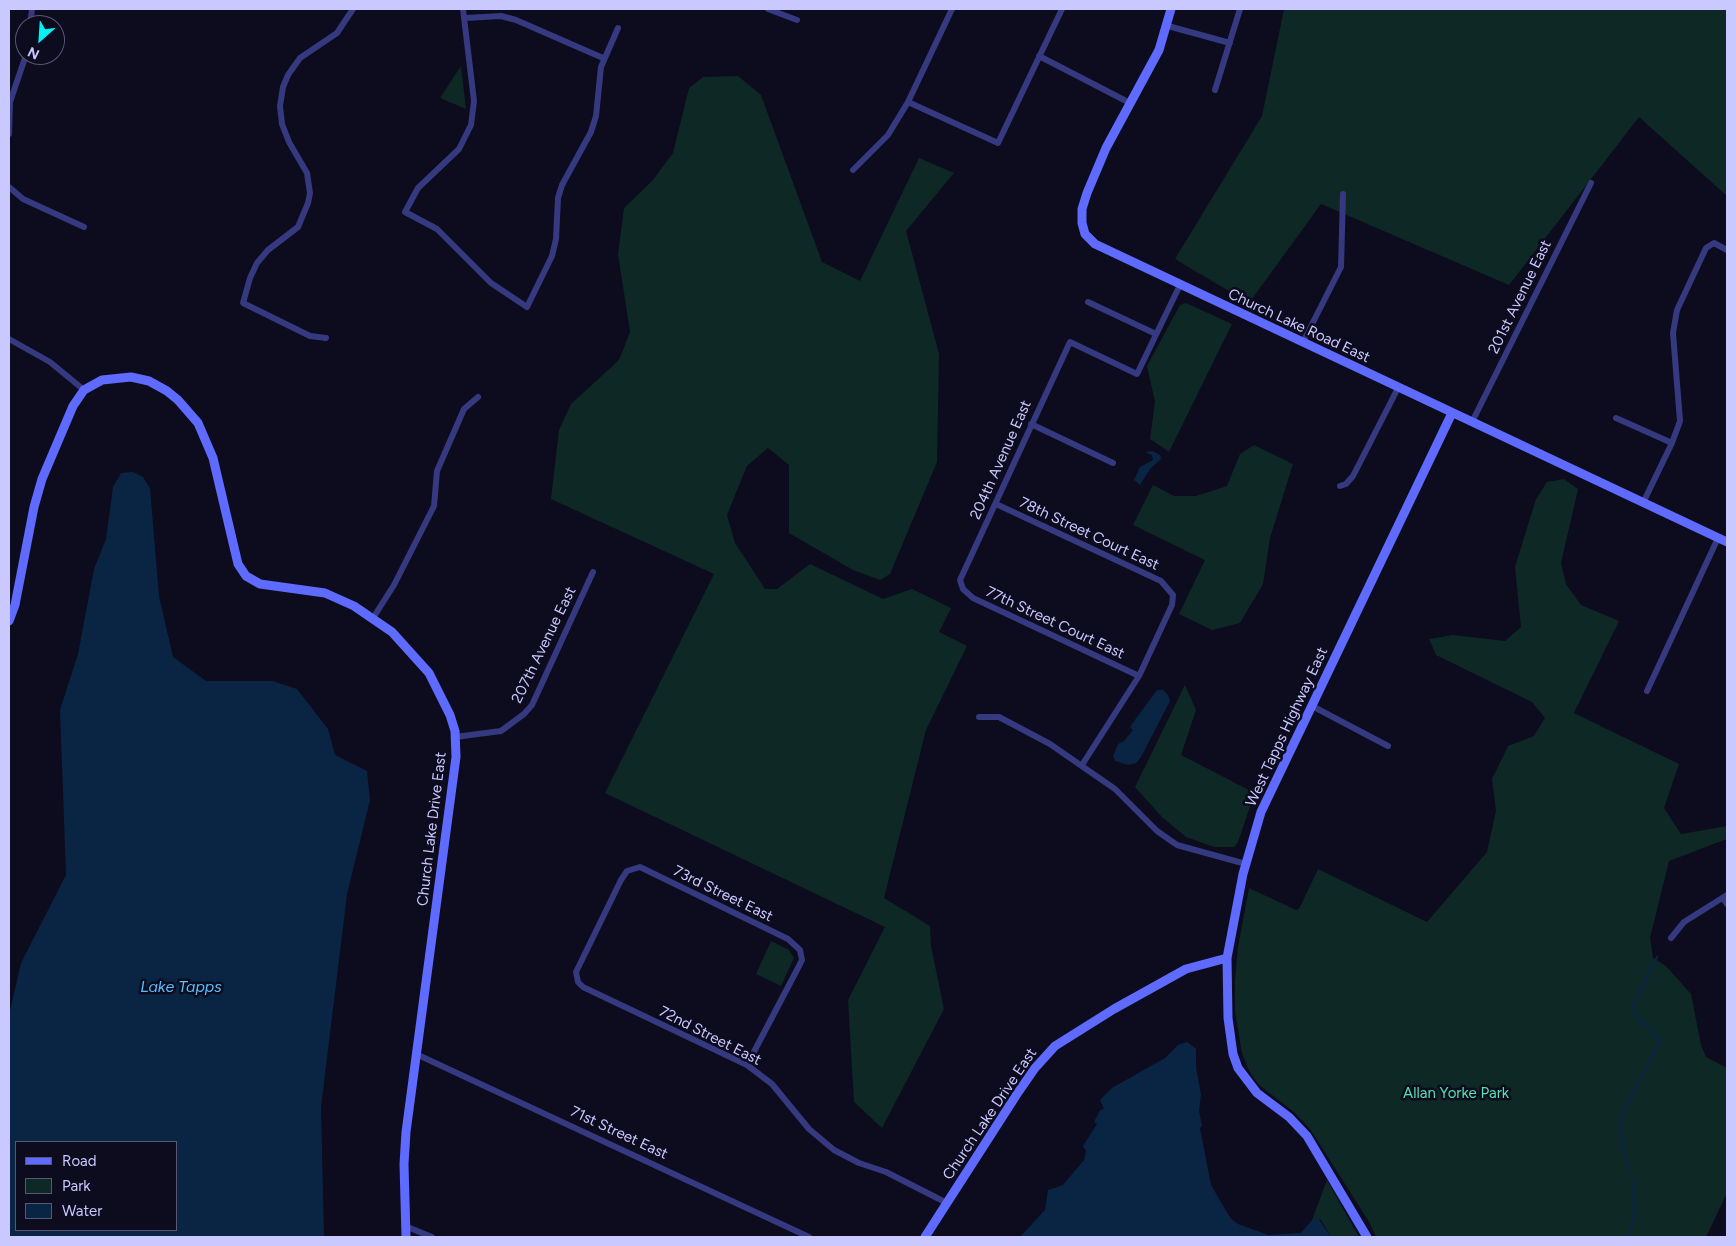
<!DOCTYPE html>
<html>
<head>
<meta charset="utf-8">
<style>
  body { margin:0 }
  #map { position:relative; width:1736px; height:1246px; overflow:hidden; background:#0d0b1e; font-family:Figtree,sans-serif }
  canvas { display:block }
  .frame { position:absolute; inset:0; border:10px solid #c9c8ff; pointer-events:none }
  .legend { position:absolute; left:15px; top:1141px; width:162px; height:90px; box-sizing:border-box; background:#0d0b1e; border:1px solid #585778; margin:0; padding:6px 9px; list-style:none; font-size:15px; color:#c9c8ff }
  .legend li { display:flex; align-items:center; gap:10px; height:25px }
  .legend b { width:25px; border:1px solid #585778 }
  .north { position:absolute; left:15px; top:15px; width:50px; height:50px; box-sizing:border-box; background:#0d0b1e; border:1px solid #585778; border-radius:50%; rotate:206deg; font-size:14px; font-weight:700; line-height:20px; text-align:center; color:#c9c8ff }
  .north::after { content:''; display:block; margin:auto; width:18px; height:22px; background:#00f2f3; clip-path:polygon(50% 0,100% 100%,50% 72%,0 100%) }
</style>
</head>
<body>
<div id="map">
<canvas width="1736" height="1246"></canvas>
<div class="frame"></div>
<ul class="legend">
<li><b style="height:6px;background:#5f6aff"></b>Road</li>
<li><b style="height:14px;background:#0e2825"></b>Park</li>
<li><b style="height:14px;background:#0a2543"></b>Water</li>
</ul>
<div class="north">N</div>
</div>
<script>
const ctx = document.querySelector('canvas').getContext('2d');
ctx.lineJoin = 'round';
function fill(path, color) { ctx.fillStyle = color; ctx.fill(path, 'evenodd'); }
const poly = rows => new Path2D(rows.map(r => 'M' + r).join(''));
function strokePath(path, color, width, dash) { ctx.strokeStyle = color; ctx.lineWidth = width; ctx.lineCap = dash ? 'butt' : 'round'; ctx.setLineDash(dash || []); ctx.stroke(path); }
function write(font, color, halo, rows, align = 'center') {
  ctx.font = font + ' Figtree,sans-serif'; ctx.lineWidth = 5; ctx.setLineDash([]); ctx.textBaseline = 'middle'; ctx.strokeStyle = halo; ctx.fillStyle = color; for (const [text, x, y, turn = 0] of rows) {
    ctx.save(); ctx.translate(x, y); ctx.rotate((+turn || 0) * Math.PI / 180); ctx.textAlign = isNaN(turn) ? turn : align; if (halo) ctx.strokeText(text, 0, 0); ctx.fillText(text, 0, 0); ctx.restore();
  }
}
fill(poly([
  [1284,9,1727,9,1727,196,1639,117,1509,285,1321,204,1249,303,1175,259,1262,116],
  [461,66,466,109,440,98],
  [738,76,761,95,822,262,860,281,919,158,954,173,906,231,939,354,937,462,890,574,880,580,853,570,789,533,789,465,768,448,747,466,727,515,735,543,765,589,777,589,810,564,883,599,912,589,951,608,939,632,967,646,926,730,884,898,930,926,931,946,944,1009,882,1128,854,1102,848,1000,885,927,605,793,714,574,551,499,559,430,571,404,619,360,630,332,618,254,624,208,653,180,673,153,689,88,703,77],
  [1186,303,1232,324,1169,452,1150,439,1155,402,1147,366,1180,305],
  [1254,445,1293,464,1270,538,1263,584,1240,623,1212,630,1179,614,1205,560,1133,525,1153,485,1174,496,1196,496,1227,486,1240,454],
  [1564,479,1578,489,1561,563,1566,584,1581,605,1619,621,1574,713,1679,764,1664,808,1681,834,1727,826,1727,839,1669,861,1650,938,1653,958,1666,966,1691,994,1701,1045,1706,1057,1727,1068,1727,1193,1706,1237,1376,1237,1369,1222,1310,1129,1294,1112,1259,1085,1249,1071,1242,1053,1235,1012,1235,980,1238,947,1249,888,1296,910,1299,909,1318,869,1427,922,1487,852,1496,811,1492,779,1508,746,1534,736,1545,718,1532,702,1436,655,1429,639,1453,635,1505,641,1521,627,1515,567,1536,499,1547,482],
  [1185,685,1196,710,1181,755,1249,790,1254,795,1238,842,1234,847,1214,847,1186,837,1162,817,1135,787],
  [771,941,789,950,794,958,781,986,756,974],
  [1327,1180,1359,1237,1331,1237,1321,1220,1318,1219,1312,1220]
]), '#0e2825');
fill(poly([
  [1153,451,1160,455,1161,459,1150,469,1140,485,1134,480,1140,467,1153,460,1152,455,1145,452],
  [133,472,143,477,150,488,159,596,173,657,206,681,273,681,297,689,328,729,335,755,367,771,370,800,347,894,321,1107,324,1237,9,1237,9,1015,21,963,66,875,60,710,78,654,94,569,106,539,113,487,121,473],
  [176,1142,176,1230,16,1230,16,1142],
  [1157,690,1163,690,1168,695,1170,701,1141,757,1136,763,1128,765,1115,761,1113,756,1118,744,1124,741,1133,730,1130,727,1132,724],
  [1187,1042,1196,1049,1196,1067,1201,1094,1199,1111,1202,1126,1200,1128,1211,1185,1231,1219,1238,1224,1268,1235,1301,1233,1312,1220,1318,1218,1331,1237,1020,1237,1045,1210,1048,1190,1063,1185,1084,1160,1086,1151,1083,1146,1097,1124,1094,1122,1100,1110,1104,1109,1100,1100,1112,1088,1165,1058,1178,1045]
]), '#0a2543');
strokePath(poly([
  [1629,1171,1624,1153,1620,1118,1660,1042,1646,1025,1638,1019,1633,1005,1657,957],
  [1630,1237,1635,1204,1632,1180]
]), '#0a2543', 2.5);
strokePath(poly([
  [463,9,474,101,471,125,459,149,418,188,405,212,437,229,491,283,527,307,552,256,556,239,558,198,562,185,591,132,596,116,601,67,618,28],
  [768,9,797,20],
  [465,18,501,16,516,20,603,58],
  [30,25,32,9],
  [1168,26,1230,43],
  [1039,56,1130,103],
  [1215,90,1240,9],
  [908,102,998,143,1062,9],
  [9,134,10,102,26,55],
  [853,170,888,135,908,102,952,9],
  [9,187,23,199,84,227],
  [1088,302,1156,334],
  [326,338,310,336,243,303,250,278,257,263,268,250,298,227,308,203,310,193,307,173,289,142,282,124,280,106,283,87,288,75,300,58,337,33,353,9],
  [9,339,50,362,84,390],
  [1303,342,1341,267,1343,194],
  [1616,418,1672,443],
  [1472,422,1591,183],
  [1031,424,1113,463],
  [1340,486,1346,484,1353,476,1398,388],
  [1643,503,1672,443,1680,421,1673,333,1677,310,1706,248,1714,243,1727,250],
  [996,504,1161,581,1173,595,1172,605,1139,676,1082,765],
  [373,618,394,585,434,506,437,471,464,409,478,397],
  [1139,676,973,598,963,589,960,580,1070,342,1137,374,1180,285],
  [1647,691,1718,538],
  [1312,706,1388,746],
  [979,717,999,717,1050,744,1115,789,1157,831,1177,845,1246,864],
  [455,737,501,731,524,714,532,705,593,572],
  [1723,898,1727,904],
  [1671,938,1684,922,1727,895],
  [416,1054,809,1237],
  [747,1065,799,966,802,960,800,950,788,939,640,867,627,871,621,880,576,972,578,982,583,987,747,1065,772,1084,809,1129,834,1150,859,1163,886,1172,947,1203],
  [405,1226,432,1237]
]), '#35397f', 6);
strokePath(poly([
  [1171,9,1159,50,1106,148,1087,193,1082,209,1082,223,1085,234,1095,244,1727,542],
  [9,621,15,605,34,507,42,479,73,406,84,390,102,380,131,377,149,381,167,391,178,400,198,423,213,458,238,564,246,576,260,584,325,593,354,606,392,632,429,673,450,715,455,731,456,757,406,1132,404,1164,406,1237],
  [925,1237,1017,1094,1035,1068,1055,1046,1114,1009,1186,969,1227,958],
  [1367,1237,1307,1136,1289,1117,1257,1093,1238,1068,1233,1054,1228,1018,1227,958,1243,874,1261,812,1452,413]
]), '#5f6aff', 9);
write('15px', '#c9c8ff', '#0d0b1e', [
  ["201st Avenue East",1520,297,-64],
  ["Church Lake Road East",1299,326,25],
  ["204th Avenue East",1001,460,-66],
  ["78th Street Court East",1089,534,25],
  ["77th Street Court East",1055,623,25],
  ["207th Avenue East",544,645,-64],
  ["West Tapps Highway East",1287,727,-65],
  ["Church Lake Drive East",432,829,-83],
  ["73rd Street East",723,894,26],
  ["72nd Street East",710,1036,27],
  ["Church Lake Drive East",990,1114,-56],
  ["71st Street East",619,1133,25]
]);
write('15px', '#51e2b0', '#0d0b1e', [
  ["Allan Yorke Park",1456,1094]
]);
write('italic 16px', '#56c1ff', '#0d0b1e', [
  ["Lake Tapps",181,987]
]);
</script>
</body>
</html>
